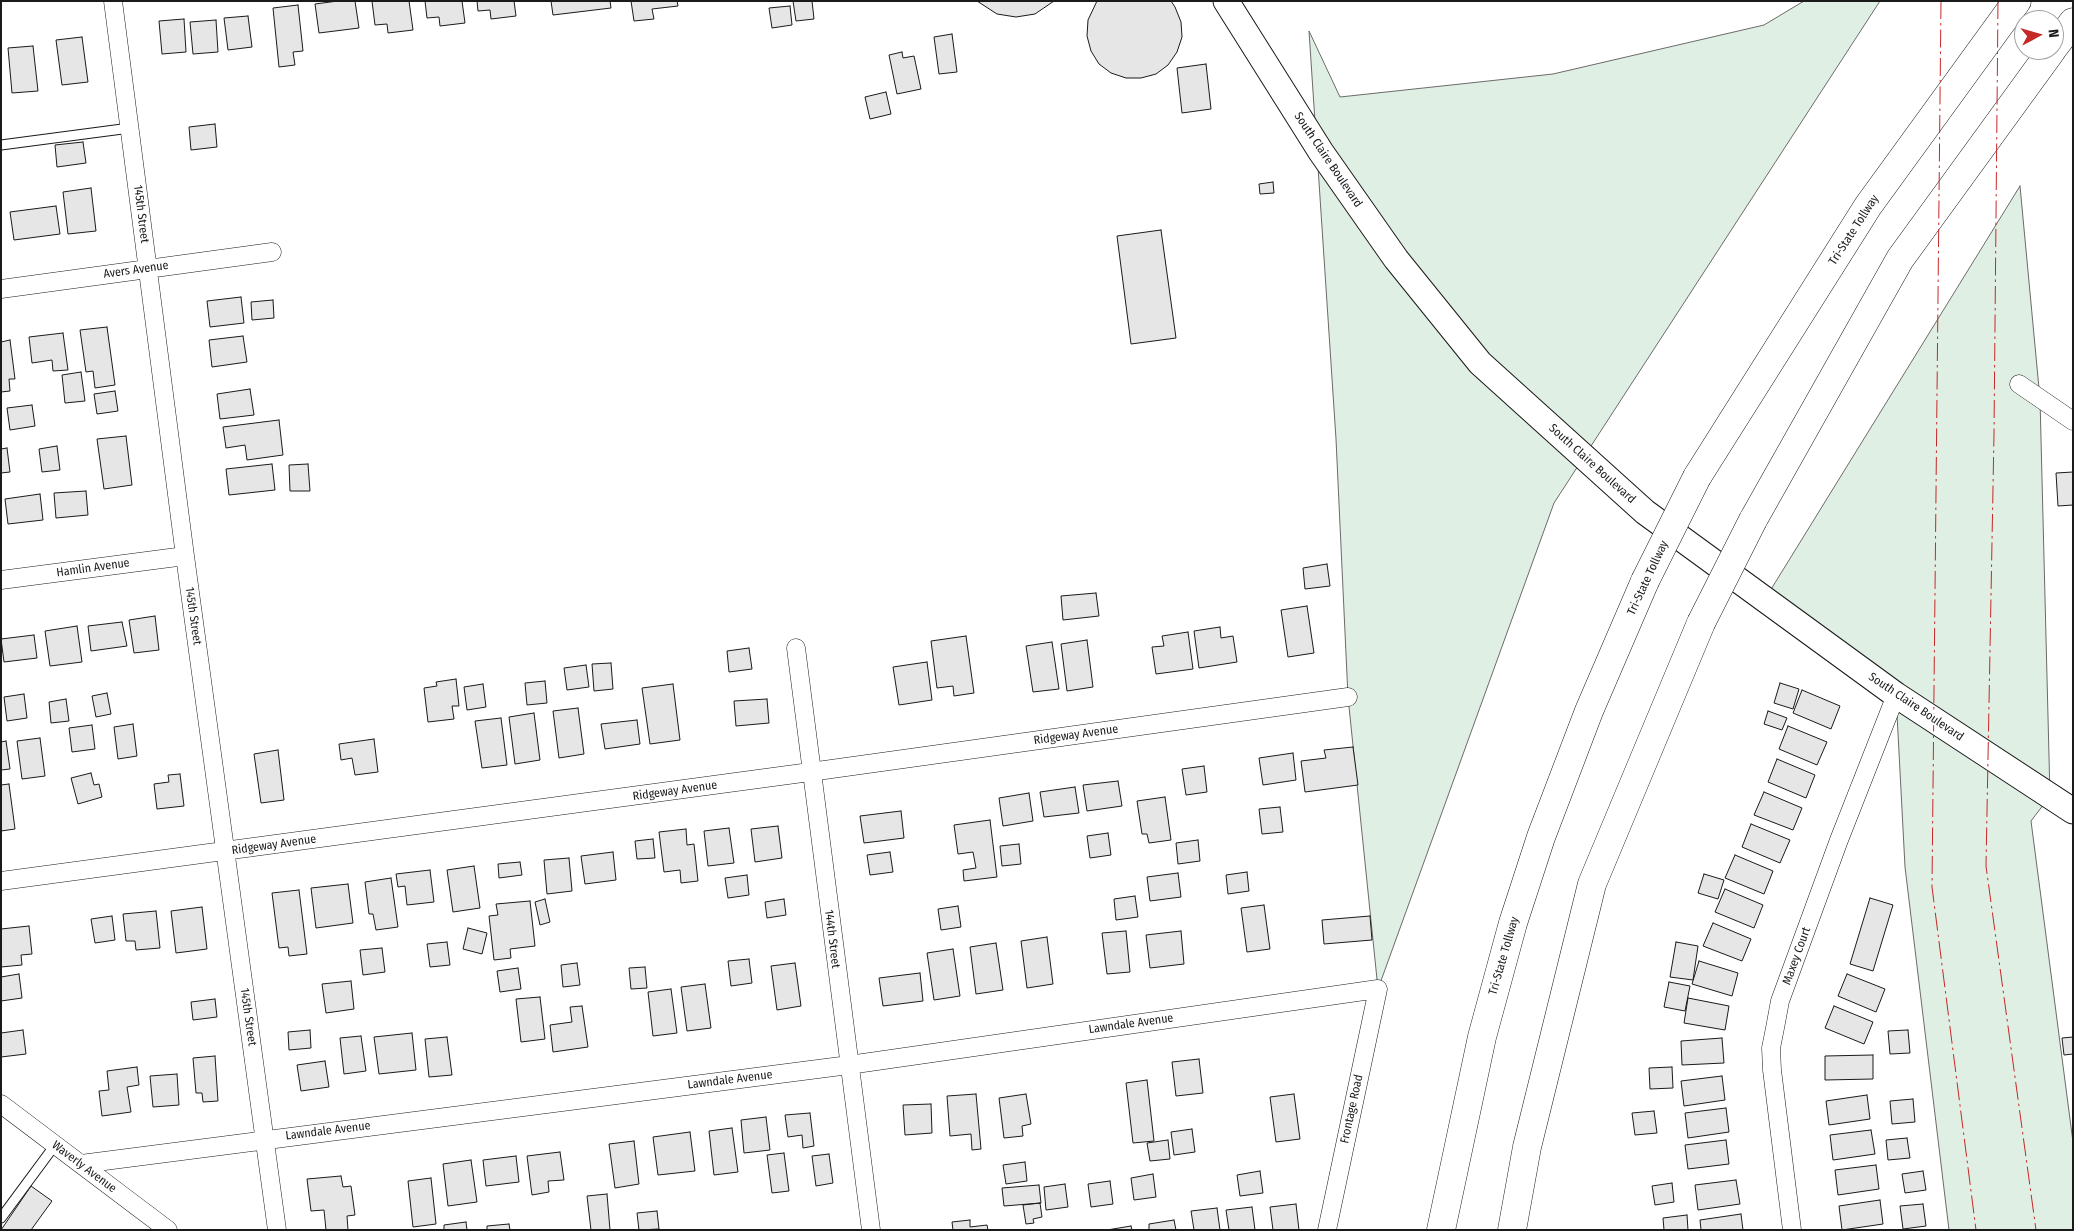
<!DOCTYPE html>
<html>
<head>
<meta charset="utf-8">
<style>
  body { margin:0 }
  #map { position:relative; width:2074px; height:1231px; overflow:hidden; background:#fff; font-family:"Fira Sans Condensed",sans-serif }
  canvas { display:block }
  .frame { position:absolute; inset:0; border:2px solid #1a1a1a; pointer-events:none }
  .north { position:absolute; left:2014px; top:10px; width:50px; height:50px; box-sizing:border-box; background:#fff; border:1px solid #a3a3a3; border-radius:50%; rotate:84deg; font-size:14px; font-weight:700; line-height:20px; text-align:center; color:#1a1a1a }
  .north::after { content:''; display:block; margin:auto; width:18px; height:22px; background:#c62828; clip-path:polygon(50% 0,100% 100%,50% 72%,0 100%) }
</style>
</head>
<body>
<div id="map">
<canvas width="2074" height="1231"></canvas>
<div class="frame"></div>
<div class="north">N</div>
</div>
<script>
const ctx = document.querySelector('canvas').getContext('2d');
ctx.lineJoin = 'round';
function fill(path, color) { ctx.fillStyle = color; ctx.fill(path, 'evenodd'); }
const poly = rows => new Path2D(rows.map(r => 'M' + r).join(''));
function strokePath(path, color, width, dash) { ctx.strokeStyle = color; ctx.lineWidth = width; ctx.lineCap = dash ? 'butt' : 'round'; ctx.setLineDash(dash || []); ctx.stroke(path); }
function write(font, color, halo, rows, align = 'center') {
  ctx.font = font + ' "Fira Sans Condensed",sans-serif'; ctx.lineWidth = 4; ctx.setLineDash([]); ctx.textBaseline = 'middle'; ctx.strokeStyle = halo; ctx.fillStyle = color; for (const [text, x, y, turn = 0] of rows) {
    ctx.save(); ctx.translate(x, y); ctx.rotate((+turn || 0) * Math.PI / 180); ctx.textAlign = isNaN(turn) ? turn : align; if (halo) ctx.strokeText(text, 0, 0); ctx.fillText(text, 0, 0); ctx.restore();
  }
}
const green = poly([
  [1804,1,1880,1,1554,503,1378,989,1348,697,1336,439,1309,31,1340,97,1553,74,1764,25,1804,1],
  [2020,186,2040,399,2050,796,2031,821,2073,1142,2073,1230,1949,1230,1905,867,1896,695,1765,599,2020,186]
]);
fill(green, '#e0efe3');
strokePath(green, '#6a6a6a', 1);
const building = poly([
  [338,1,355,1,359,28,319,33,315,4,338,1],
  [372,1,409,1,413,30,388,33,387,24,375,25,372,1],
  [425,1,462,1,465,23,440,26,439,17,427,18,425,1],
  [477,1,514,1,516,16,491,19,490,10,478,11,477,1],
  [551,1,610,1,611,8,553,15,551,1],
  [631,1,677,1,678,6,652,9,654,19,634,21,631,1],
  [793,1,812,1,814,19,796,21,793,1],
  [977,1,1054,1,1035,14,1016,17,997,14,977,1],
  [1097,1,1171,1,1175,7,1181,22,1182,37,1177,52,1168,65,1156,74,1141,78,1126,78,1111,73,1099,64,1091,51,1087,36,1088,20,1097,1],
  [298,5,303,51,293,52,295,65,279,67,273,8,298,5],
  [790,6,792,25,772,28,769,8,790,6],
  [248,16,252,47,228,50,224,18,248,16],
  [184,19,186,52,162,54,159,21,184,19],
  [216,20,218,52,193,54,190,22,216,20],
  [952,34,957,72,939,74,934,37,952,34],
  [82,37,88,82,62,85,56,40,82,37],
  [33,46,38,91,12,93,8,48,33,46],
  [902,52,903,58,914,56,921,89,897,94,889,55,902,52],
  [1206,64,1211,109,1182,113,1177,68,1206,64],
  [886,92,891,114,870,119,865,97,886,92],
  [215,124,217,147,191,150,189,127,215,124],
  [83,142,86,163,57,167,55,145,83,142],
  [1273,182,1274,193,1260,194,1259,184,1273,182],
  [91,188,96,231,68,234,63,192,91,188],
  [56,206,60,234,14,240,10,212,56,206],
  [1161,230,1176,338,1131,344,1117,236,1161,230],
  [241,297,244,323,210,327,207,301,241,297],
  [273,300,274,318,252,320,251,302,273,300],
  [107,327,115,385,95,388,93,371,86,372,80,330,107,327],
  [63,333,68,370,53,371,52,360,32,363,29,337,63,333],
  [243,336,247,362,212,367,209,340,243,336],
  [10,340,15,379,9,379,10,391,1,392,1,342,10,340],
  [81,372,85,401,65,403,62,375,81,372],
  [250,389,254,415,220,419,217,394,250,389],
  [115,391,118,411,97,414,94,394,115,391],
  [32,405,35,426,10,430,7,408,32,405],
  [279,420,283,455,247,460,245,445,226,448,223,427,279,420],
  [126,436,132,485,104,489,97,439,126,436],
  [57,446,60,470,42,472,39,449,57,446],
  [7,448,10,472,1,473,1,449,7,448],
  [272,464,275,490,229,495,226,469,272,464],
  [308,464,310,491,290,491,289,465,308,464],
  [2073,472,2073,505,2058,506,2056,473,2073,472],
  [86,491,88,515,56,518,54,493,86,491],
  [40,494,43,520,8,524,5,499,40,494],
  [1327,564,1330,586,1305,589,1303,568,1327,564],
  [1096,593,1099,616,1063,620,1061,596,1096,593],
  [1307,606,1314,653,1288,657,1281,610,1307,606],
  [155,616,159,650,134,653,129,620,155,616],
  [122,622,127,646,91,651,88,626,122,622],
  [77,626,82,662,50,666,45,631,77,626],
  [1220,627,1221,638,1233,636,1237,662,1199,668,1194,631,1220,627],
  [1188,632,1193,669,1156,674,1152,647,1164,646,1162,636,1188,632],
  [34,635,37,658,4,662,1,639,34,635],
  [966,636,974,693,954,696,953,686,937,688,931,641,966,636],
  [1087,640,1093,687,1067,691,1061,644,1087,640],
  [1052,642,1059,689,1033,692,1026,646,1052,642],
  [749,648,752,669,729,672,727,651,749,648],
  [927,662,932,700,899,705,893,667,927,662],
  [611,663,613,689,594,691,592,664,611,663],
  [586,665,589,687,567,690,564,668,586,665],
  [456,679,459,706,452,706,454,719,428,722,424,688,437,686,436,682,456,679],
  [545,681,547,703,527,705,525,683,545,681],
  [1780,683,1799,689,1793,709,1774,703,1780,683],
  [483,684,486,707,467,710,464,687,483,684],
  [673,684,680,740,650,744,642,688,673,684],
  [1802,690,1840,706,1831,729,1793,713,1802,690],
  [107,693,111,714,96,717,92,696,107,693],
  [24,694,27,718,7,721,4,697,24,694],
  [66,699,69,721,51,723,49,702,66,699],
  [767,699,769,723,736,726,734,701,767,699],
  [578,708,584,754,559,758,553,711,578,708],
  [1768,711,1787,718,1782,730,1764,724,1768,711],
  [534,713,540,760,515,764,509,717,534,713],
  [501,718,507,765,482,768,475,721,501,718],
  [637,720,640,744,605,749,601,724,637,720],
  [133,724,137,756,118,759,114,727,133,724],
  [92,725,95,749,72,752,69,728,92,725],
  [1788,726,1827,742,1817,765,1779,749,1788,726],
  [40,738,45,776,22,779,17,741,40,738],
  [374,739,378,772,355,775,352,758,341,760,339,744,374,739],
  [6,741,10,769,1,770,1,742,6,741],
  [1353,747,1358,785,1305,792,1301,761,1326,758,1324,750,1353,747],
  [278,750,284,800,261,803,254,754,278,750],
  [1293,753,1296,780,1263,785,1259,758,1293,753],
  [1777,759,1815,775,1806,798,1768,782,1777,759],
  [1204,766,1207,792,1186,795,1182,769,1204,766],
  [91,773,94,785,99,784,102,797,78,804,71,778,91,773],
  [180,774,184,806,157,809,154,784,169,782,168,775,180,774],
  [1118,781,1122,806,1087,811,1083,785,1118,781],
  [9,784,15,829,1,831,1,785,9,784],
  [1075,787,1079,813,1044,817,1040,792,1075,787],
  [1764,792,1802,808,1793,830,1754,815,1764,792],
  [1029,793,1033,821,1003,826,999,798,1029,793],
  [1165,797,1171,840,1149,843,1147,834,1142,834,1137,801,1165,797],
  [1280,807,1283,832,1262,834,1259,809,1280,807],
  [901,811,904,838,864,843,860,816,901,811],
  [990,820,997,877,964,881,963,870,976,868,973,852,958,854,954,825,990,820],
  [1751,824,1790,840,1780,863,1742,847,1751,824],
  [778,826,782,858,755,862,751,829,778,826],
  [729,828,734,863,708,866,704,831,729,828],
  [686,829,687,845,694,844,698,881,681,883,680,870,664,872,659,832,686,829],
  [1108,833,1111,855,1090,858,1087,836,1108,833],
  [653,839,655,858,637,859,635,841,653,839],
  [1198,840,1200,861,1178,864,1176,843,1198,840],
  [1019,844,1021,864,1002,866,1000,846,1019,844],
  [613,852,616,880,585,884,581,856,613,852],
  [890,852,893,872,870,875,867,855,890,852],
  [1735,855,1773,871,1764,894,1725,878,1735,855],
  [569,858,572,891,547,894,544,860,569,858],
  [520,862,522,875,499,878,498,864,520,862],
  [474,866,480,908,453,912,447,870,474,866],
  [430,870,434,902,407,905,405,886,398,887,396,874,430,870],
  [1247,872,1249,891,1228,894,1226,875,1247,872],
  [1178,873,1181,897,1150,901,1147,877,1178,873],
  [1704,874,1724,880,1718,899,1698,893,1704,874],
  [747,875,749,895,728,898,725,878,747,875],
  [391,878,398,927,376,930,373,914,369,914,365,882,391,878],
  [348,884,353,923,316,928,311,888,348,884],
  [1725,889,1763,905,1754,928,1715,912,1725,889],
  [299,890,307,954,289,956,288,947,279,948,272,893,299,890],
  [1135,896,1138,917,1116,920,1114,899,1135,896],
  [1870,898,1893,905,1873,971,1850,964,1870,898],
  [545,899,550,922,540,925,535,902,545,899],
  [784,899,786,915,767,918,765,902,784,899],
  [530,901,535,946,510,949,511,958,494,960,489,916,498,915,496,904,530,901],
  [1264,905,1270,949,1247,952,1241,908,1264,905],
  [958,906,961,927,941,930,938,909,958,906],
  [202,907,207,949,176,953,171,911,202,907],
  [156,911,160,948,136,950,135,941,126,941,123,914,156,911],
  [112,916,115,940,95,943,91,919,112,916],
  [1370,916,1372,940,1324,944,1322,920,1370,916],
  [1713,923,1751,939,1742,961,1703,946,1713,923],
  [29,926,32,954,21,955,22,965,1,967,1,929,29,926],
  [468,928,487,933,482,954,463,949,468,928],
  [1126,931,1130,972,1107,974,1102,933,1126,931],
  [1181,931,1184,964,1150,968,1146,935,1181,931],
  [1047,937,1053,984,1027,988,1021,941,1047,937],
  [447,942,450,965,430,967,427,944,447,942],
  [1676,942,1698,946,1693,980,1670,977,1676,942],
  [996,943,1003,990,976,994,970,947,996,943],
  [382,948,385,972,363,975,360,950,382,948],
  [953,949,960,996,934,1000,927,953,953,949],
  [749,959,752,983,731,986,728,961,749,959],
  [1699,961,1738,973,1732,996,1692,984,1699,961],
  [577,963,580,985,563,987,561,965,577,963],
  [795,963,801,1006,777,1010,771,966,795,963],
  [645,967,647,988,631,989,629,968,645,967],
  [518,968,521,989,500,992,497,971,518,968],
  [920,973,923,1001,883,1006,879,978,920,973],
  [19,974,22,998,1,1001,1,977,19,974],
  [1847,974,1885,989,1876,1012,1838,996,1847,974],
  [351,981,354,1009,326,1013,322,984,351,981],
  [1669,982,1690,986,1685,1011,1664,1007,1669,982],
  [705,984,711,1028,687,1031,681,987,705,984],
  [671,989,677,1033,653,1036,648,992,671,989],
  [540,997,545,1039,521,1042,516,999,540,997],
  [1688,998,1729,1006,1725,1030,1684,1023,1688,998],
  [215,999,217,1017,193,1020,191,1002,215,999],
  [582,1006,588,1047,553,1052,550,1025,572,1022,570,1007,582,1006],
  [1834,1006,1873,1022,1864,1044,1825,1028,1834,1006],
  [23,1030,26,1054,1,1057,1,1033,23,1030],
  [310,1030,311,1048,289,1050,288,1032,310,1030],
  [1908,1030,1910,1053,1890,1054,1888,1031,1908,1030],
  [412,1033,416,1070,379,1074,374,1037,412,1033],
  [361,1036,366,1071,344,1074,340,1038,361,1036],
  [447,1037,452,1075,429,1077,425,1039,447,1037],
  [2073,1037,2073,1054,2064,1055,2062,1038,2073,1037],
  [1722,1038,1724,1063,1682,1065,1681,1041,1722,1038],
  [1873,1055,1873,1079,1825,1080,1825,1056,1873,1055],
  [215,1056,218,1101,203,1102,202,1093,196,1093,193,1058,215,1056],
  [1199,1059,1203,1093,1176,1096,1172,1062,1199,1059],
  [325,1061,329,1087,301,1091,297,1065,325,1061],
  [137,1067,139,1085,127,1087,131,1112,102,1116,99,1091,109,1090,107,1071,137,1067],
  [1672,1067,1673,1088,1650,1089,1649,1068,1672,1067],
  [177,1074,179,1105,153,1107,150,1076,177,1074],
  [1722,1076,1725,1100,1684,1106,1681,1081,1722,1076],
  [1147,1080,1154,1141,1133,1143,1126,1083,1147,1080],
  [976,1094,981,1149,972,1150,971,1134,950,1136,947,1096,976,1094],
  [1026,1094,1031,1124,1022,1126,1023,1136,1004,1138,999,1098,1026,1094],
  [1294,1094,1300,1139,1276,1142,1270,1097,1294,1094],
  [1867,1095,1870,1119,1829,1125,1826,1101,1867,1095],
  [1913,1099,1915,1122,1892,1124,1890,1101,1913,1099],
  [931,1104,932,1133,905,1135,903,1105,931,1104],
  [1726,1108,1729,1132,1688,1138,1685,1113,1726,1108],
  [1654,1111,1657,1133,1635,1135,1632,1113,1654,1111],
  [810,1113,814,1146,803,1148,802,1135,788,1137,785,1115,810,1113],
  [766,1117,770,1150,744,1153,741,1120,766,1117],
  [732,1128,738,1172,714,1175,709,1131,732,1128],
  [1192,1129,1195,1152,1174,1155,1171,1132,1192,1129],
  [1871,1130,1875,1154,1833,1160,1830,1135,1871,1130],
  [690,1132,695,1171,658,1175,653,1137,690,1132],
  [1907,1138,1910,1158,1888,1160,1886,1140,1907,1138],
  [1168,1140,1170,1159,1150,1161,1147,1143,1168,1140],
  [1726,1140,1729,1164,1688,1169,1685,1145,1726,1140],
  [634,1141,639,1184,615,1188,609,1144,634,1141],
  [560,1152,564,1180,548,1181,549,1192,532,1195,527,1156,560,1152],
  [784,1153,789,1191,772,1193,767,1155,784,1153],
  [829,1154,833,1183,816,1186,812,1156,829,1154],
  [516,1156,519,1182,486,1186,483,1160,516,1156],
  [471,1160,477,1202,448,1206,443,1164,471,1160],
  [1025,1162,1027,1181,1006,1184,1003,1165,1025,1162],
  [1876,1165,1879,1189,1838,1195,1835,1170,1876,1165],
  [1260,1171,1263,1193,1240,1196,1237,1175,1260,1171],
  [1923,1171,1926,1190,1905,1193,1902,1174,1923,1171],
  [1153,1174,1156,1197,1134,1200,1131,1178,1153,1174],
  [341,1176,343,1187,351,1186,355,1215,347,1216,348,1230,326,1230,324,1210,311,1211,307,1179,341,1176],
  [431,1178,436,1224,413,1227,408,1181,431,1178],
  [1736,1180,1740,1204,1698,1210,1695,1185,1736,1180],
  [1110,1181,1113,1204,1091,1207,1088,1184,1110,1181],
  [1672,1183,1674,1202,1655,1205,1652,1186,1672,1183],
  [1065,1184,1068,1207,1046,1210,1044,1187,1065,1184],
  [1039,1185,1041,1203,1004,1206,1002,1188,1039,1185],
  [31,1186,52,1201,31,1230,1,1230,31,1186],
  [607,1194,610,1230,591,1230,587,1196,607,1194],
  [1880,1200,1883,1224,1842,1230,1839,1206,1880,1200],
  [1040,1203,1042,1217,1033,1219,1034,1223,1026,1224,1023,1205,1040,1203],
  [1296,1204,1299,1230,1273,1230,1270,1207,1296,1204],
  [1923,1204,1926,1226,1903,1229,1900,1206,1923,1204],
  [1252,1207,1255,1230,1229,1230,1226,1210,1252,1207],
  [1217,1208,1220,1230,1194,1230,1191,1211,1217,1208],
  [657,1211,659,1229,639,1230,637,1213,657,1211],
  [1741,1214,1743,1230,1701,1230,1700,1220,1741,1214],
  [1687,1215,1688,1230,1664,1230,1663,1218,1687,1215],
  [970,1220,970,1227,987,1225,988,1230,953,1230,952,1222,970,1220],
  [1174,1220,1176,1230,1149,1230,1149,1224,1174,1220],
  [466,1222,467,1230,444,1230,444,1225,466,1222],
  [509,1224,510,1230,487,1230,487,1226,509,1224],
  [1131,1226,1132,1230,1107,1230,1131,1226]
]);
fill(building, '#e6e6e6');
strokePath(building, '#1a1a1a', 1);
const lane = poly([
  [1,145,130,128],
  [1,1218,55,1145]
]);
const street = poly([
  [113,1,185,556,277,1230],
  [1,289,272,252],
  [2019,384,2073,421],
  [1,580,185,556],
  [796,648,871,1230],
  [1,881,810,772,1348,697],
  [1,1104,168,1230],
  [81,1164,849,1065,1378,989,1327,1230],
  [1792,1230,1772,1070,1771,1048,1775,1028,1780,1001,1839,840,1896,695]
]);
const secondary = poly([
  [1226,1,1321,152,1396,259,1480,363,1645,512,1896,695,2073,811]
]);
const highway = poly([
  [2054,47,2073,22],
  [1697,477,1868,206,2017,1],
  [1753,520,1900,259,2052,50],
  [1441,1230,1482,1037,1513,923,1541,837,1589,711,1645,581],
  [1512,1230,1527,1147,1592,884,1701,623]
]);
strokePath(lane, '#1a1a1a', 11);
strokePath(street, '#1a1a1a', 19);
strokePath(secondary, '#1a1a1a', 27);
strokePath(highway, '#1a1a1a', 29);
strokePath(lane, '#fff', 9);
strokePath(street, '#fff', 18);
strokePath(secondary, '#fff', 25);
strokePath(highway, '#fff', 28);
const highwayBridge = poly([
  [1645,581,1697,477],
  [1701,623,1753,520]
]);
strokePath(highwayBridge, '#1a1a1a', 29, []);
strokePath(highwayBridge, '#fff', 28);
strokePath(poly([
  [1941,1,1932,887,1976,1230],
  [1998,1,1994,434,1986,866,2036,1230]
]), '#c62828', 1, [18, 4, 2.5, 4]);
write('12px', '#1a1a1a', '#fff', [
  ["South Claire Boulevard",1328,160,56],
  ["145th Street",141,214,83],
  ["Tri-State Tollway",1854,230,-57],
  ["Avers Avenue",136,270,-8],
  ["South Claire Boulevard",1592,464,42],
  ["Hamlin Avenue",93,568,-8],
  ["Tri-State Tollway",1648,578,-65],
  ["145th Street",193,616,82],
  ["South Claire Boulevard",1916,707,34],
  ["Ridgeway Avenue",1076,735,-8],
  ["Ridgeway Avenue",675,791,-8],
  ["Ridgeway Avenue",274,845,-8],
  ["144th Street",832,939,83],
  ["Tri-State Tollway",1504,956,-74],
  ["Maxey Court",1797,956,-70],
  ["145th Street",248,1017,82],
  ["Lawndale Avenue",1131,1024,-8],
  ["Lawndale Avenue",730,1080,-7],
  ["Frontage Road",1352,1109,-78],
  ["Lawndale Avenue",328,1131,-7],
  ["Waverly Avenue",84,1167,37]
]);
</script>
</body>
</html>
